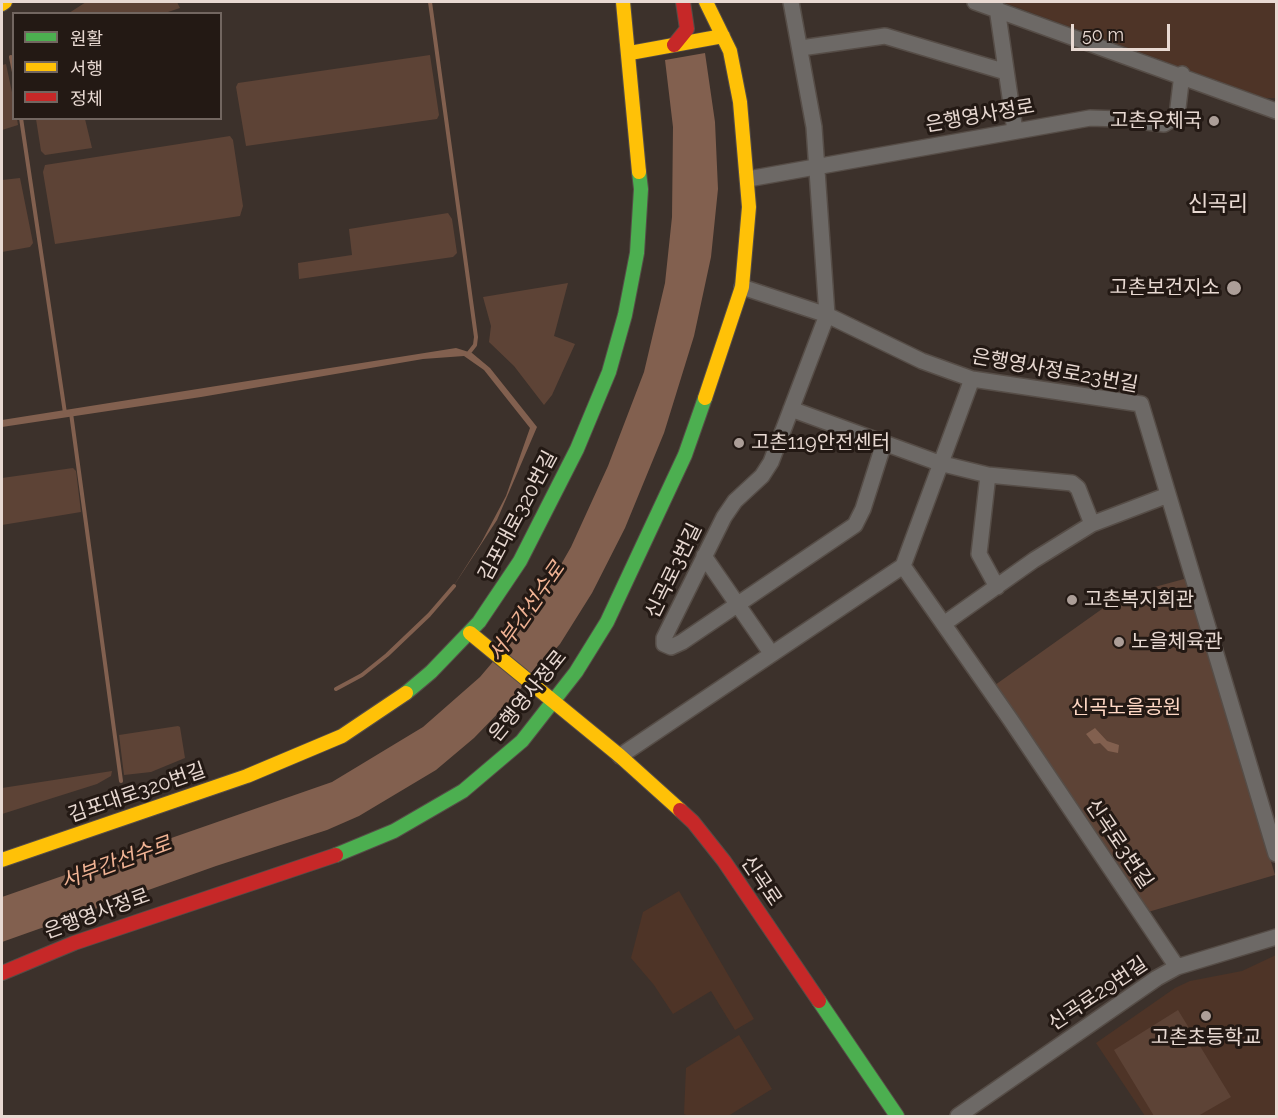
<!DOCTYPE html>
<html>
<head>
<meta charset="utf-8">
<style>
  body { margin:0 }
  #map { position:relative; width:1278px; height:1118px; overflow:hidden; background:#3c312b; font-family:Raleway,"Noto Sans KR",sans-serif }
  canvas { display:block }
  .frame { position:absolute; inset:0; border:3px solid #e8d9d2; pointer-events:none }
  .legend { position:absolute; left:12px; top:12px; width:210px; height:108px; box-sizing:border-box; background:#231914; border:2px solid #726660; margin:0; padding:8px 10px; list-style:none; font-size:18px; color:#e8d9d2 }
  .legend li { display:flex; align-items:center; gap:12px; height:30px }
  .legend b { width:30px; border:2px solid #726660 }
  .scale { position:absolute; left:1071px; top:24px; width:99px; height:27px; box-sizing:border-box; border:3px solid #e8d9d2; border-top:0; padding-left:8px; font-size:18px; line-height:21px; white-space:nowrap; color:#e8d9d2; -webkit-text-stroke:4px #231914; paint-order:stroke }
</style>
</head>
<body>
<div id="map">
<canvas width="1278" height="1118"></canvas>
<div class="frame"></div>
<ul class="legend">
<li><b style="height:8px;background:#4caf50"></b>원활</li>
<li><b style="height:8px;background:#ffc107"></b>서행</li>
<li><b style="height:8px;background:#c62828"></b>정체</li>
</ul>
<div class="scale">50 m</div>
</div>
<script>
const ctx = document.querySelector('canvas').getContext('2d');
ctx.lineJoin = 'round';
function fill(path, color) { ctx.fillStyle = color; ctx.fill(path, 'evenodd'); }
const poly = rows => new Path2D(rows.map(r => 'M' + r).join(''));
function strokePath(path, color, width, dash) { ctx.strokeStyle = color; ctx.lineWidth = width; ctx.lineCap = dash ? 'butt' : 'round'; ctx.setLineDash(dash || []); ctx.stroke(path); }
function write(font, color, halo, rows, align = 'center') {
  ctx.font = font + ' Raleway,"Noto Sans KR",sans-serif'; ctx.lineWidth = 6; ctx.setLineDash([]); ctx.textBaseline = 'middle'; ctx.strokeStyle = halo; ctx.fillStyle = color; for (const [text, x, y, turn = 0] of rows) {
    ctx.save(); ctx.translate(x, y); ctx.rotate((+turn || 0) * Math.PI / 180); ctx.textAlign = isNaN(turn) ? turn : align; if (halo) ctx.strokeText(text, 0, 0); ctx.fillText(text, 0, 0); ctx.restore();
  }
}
fill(poly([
  [1002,2,1276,2,1276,98,1265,98],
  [679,891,754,1019,735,1030,711,991,673,1014,654,985,631,958,643,912],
  [1276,955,1276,1116,1145,1116,1096,1043,1175,988,1190,981,1242,971],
  [739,1035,772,1089,728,1116,688,1116,684,1114,686,1068]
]), '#4e3427');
fill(poly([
  [86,2,177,2,180,8,165,13,69,13],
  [430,55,439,115,437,119,246,146,236,87,238,83],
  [6,64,13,97,14,118,17,119,18,125,2,130,2,65],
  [36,119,85,119,92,148,45,155,41,151],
  [230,136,233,140,243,206,240,216,55,244,43,172,45,165],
  [20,178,33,243,30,247,2,252,2,180],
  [448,213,452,219,457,253,453,257,299,279,298,263,352,255,349,229],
  [568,283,554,336,575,344,552,395,544,405,514,366,489,342,491,326,483,297],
  [73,468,76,471,81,512,2,525,2,478],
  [1184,579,1190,587,1275,875,1148,912,995,685,1109,604,1129,594],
  [178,726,180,727,185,758,151,772,124,775,119,735],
  [112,771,111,776,97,784,2,814,2,788],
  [1178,1010,1231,1097,1198,1116,1154,1116,1114,1050]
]), '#5d4336');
fill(poly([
  [705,53,715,122,718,189,711,257,694,336,664,433,625,528,592,593,560,644,507,704,474,738,436,770,359,816,327,830,216,866,2,942,2,897,332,782,423,727,480,677,519,631,543,596,571,547,608,466,644,372,665,283,672,217,673,127,665,60],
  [456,348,472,353,490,368,537,427,497,520,451,590,481,543,506,496,530,428,484,370,464,356,423,359,201,397,2,427,2,420],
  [1095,728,1107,741,1119,745,1118,753,1108,751,1100,743,1094,744,1086,734]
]), '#82604f');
strokePath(poly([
  [430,2,476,337,475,345,468,354],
  [11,57,14,72],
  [21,118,65,413],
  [71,413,121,781],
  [336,689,362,675,387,655,429,615,454,586]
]), '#82604f', 4);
const street = poly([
  [791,2,814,127,827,315,771,462,762,476,735,501,724,517,664,638,664,644,671,647,682,642,855,525,863,509,884,443,939,463,988,475,1072,483,1078,488,1092,524],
  [975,2,1276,111],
  [997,8,1015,131],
  [801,48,885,36,1006,72],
  [748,179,1090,118,1120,119,1164,124,1177,116,1182,74],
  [742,287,827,315,922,361,972,379,1141,404,1276,854],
  [791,409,884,443],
  [988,475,979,554,997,587],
  [704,556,771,653],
  [903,566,1010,719,1177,967],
  [945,623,1034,560,1092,524,1168,495],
  [620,756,903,566,972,379],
  [958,1116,1157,978,1177,967,1276,937]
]);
const fast = poly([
  [406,693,431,672,479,622,520,561,577,449,609,372,625,315,637,253,641,189,639,172],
  [336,855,394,831,463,791,522,741,576,672,607,622,685,455,705,398],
  [819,1001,897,1116]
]);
const slow = poly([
  [623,2,639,172],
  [2,4,5,2],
  [630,53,723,36],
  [705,398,742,287,749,207,740,102,730,51,706,2],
  [470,633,620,756,680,810],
  [2,860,247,776,342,736,406,693]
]);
const jam = poly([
  [674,45,687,29,683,2],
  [680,810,693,822,724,861,819,1001],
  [2,973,74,943,336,855]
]);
strokePath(street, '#564d47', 18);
strokePath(fast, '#564d47', 16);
strokePath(slow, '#564d47', 16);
strokePath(jam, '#564d47', 16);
strokePath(street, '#6d6966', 15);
strokePath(fast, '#4caf50', 14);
strokePath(slow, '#ffc107', 14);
strokePath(jam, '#c62828', 14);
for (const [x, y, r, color] of [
  [1214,121,6,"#ac9e98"],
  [1234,288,8,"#ac9e98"],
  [739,443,6,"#ac9e98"],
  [1072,600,6,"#ac9e98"],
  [1119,642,6,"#ac9e98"],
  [1206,1016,6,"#ac9e98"]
]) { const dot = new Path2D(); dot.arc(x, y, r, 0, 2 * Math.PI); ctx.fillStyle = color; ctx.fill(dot); strokePath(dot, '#231914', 2); }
write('20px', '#e8d9d2', '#231914', [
  ["은행영사정로",980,116,-10],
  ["은행영사정로23번길",1055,371,10],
  ["김포대로320번길",518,516,-62],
  ["신곡로3번길",674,571,-64],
  ["은행영사정로",528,696,-51],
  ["김포대로320번길",137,793,-19],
  ["신곡로3번길",1119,844,56],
  ["신곡로",761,881,56],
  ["은행영사정로",97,914,-20],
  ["신곡로29번길",1098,994,-34]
]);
write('20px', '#e8d9d2', '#231914', [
  ["고촌우체국",1202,121,"right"],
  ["고촌보건지소",1220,288,"right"],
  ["고촌119안전센터",751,443],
  ["고촌복지회관",1084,600],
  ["노을체육관",1131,642],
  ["고촌초등학교",1206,1038,"center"]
], 'left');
write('20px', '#ffd8c5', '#231914', [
  ["신곡노을공원",1126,708]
]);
write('italic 21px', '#f1b394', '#231914', [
  ["서부간선수로",527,612,-55],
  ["서부간선수로",116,863,-20]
]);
write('22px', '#e8d9d2', '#231914', [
  ["신곡리",1218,204]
]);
</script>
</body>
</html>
